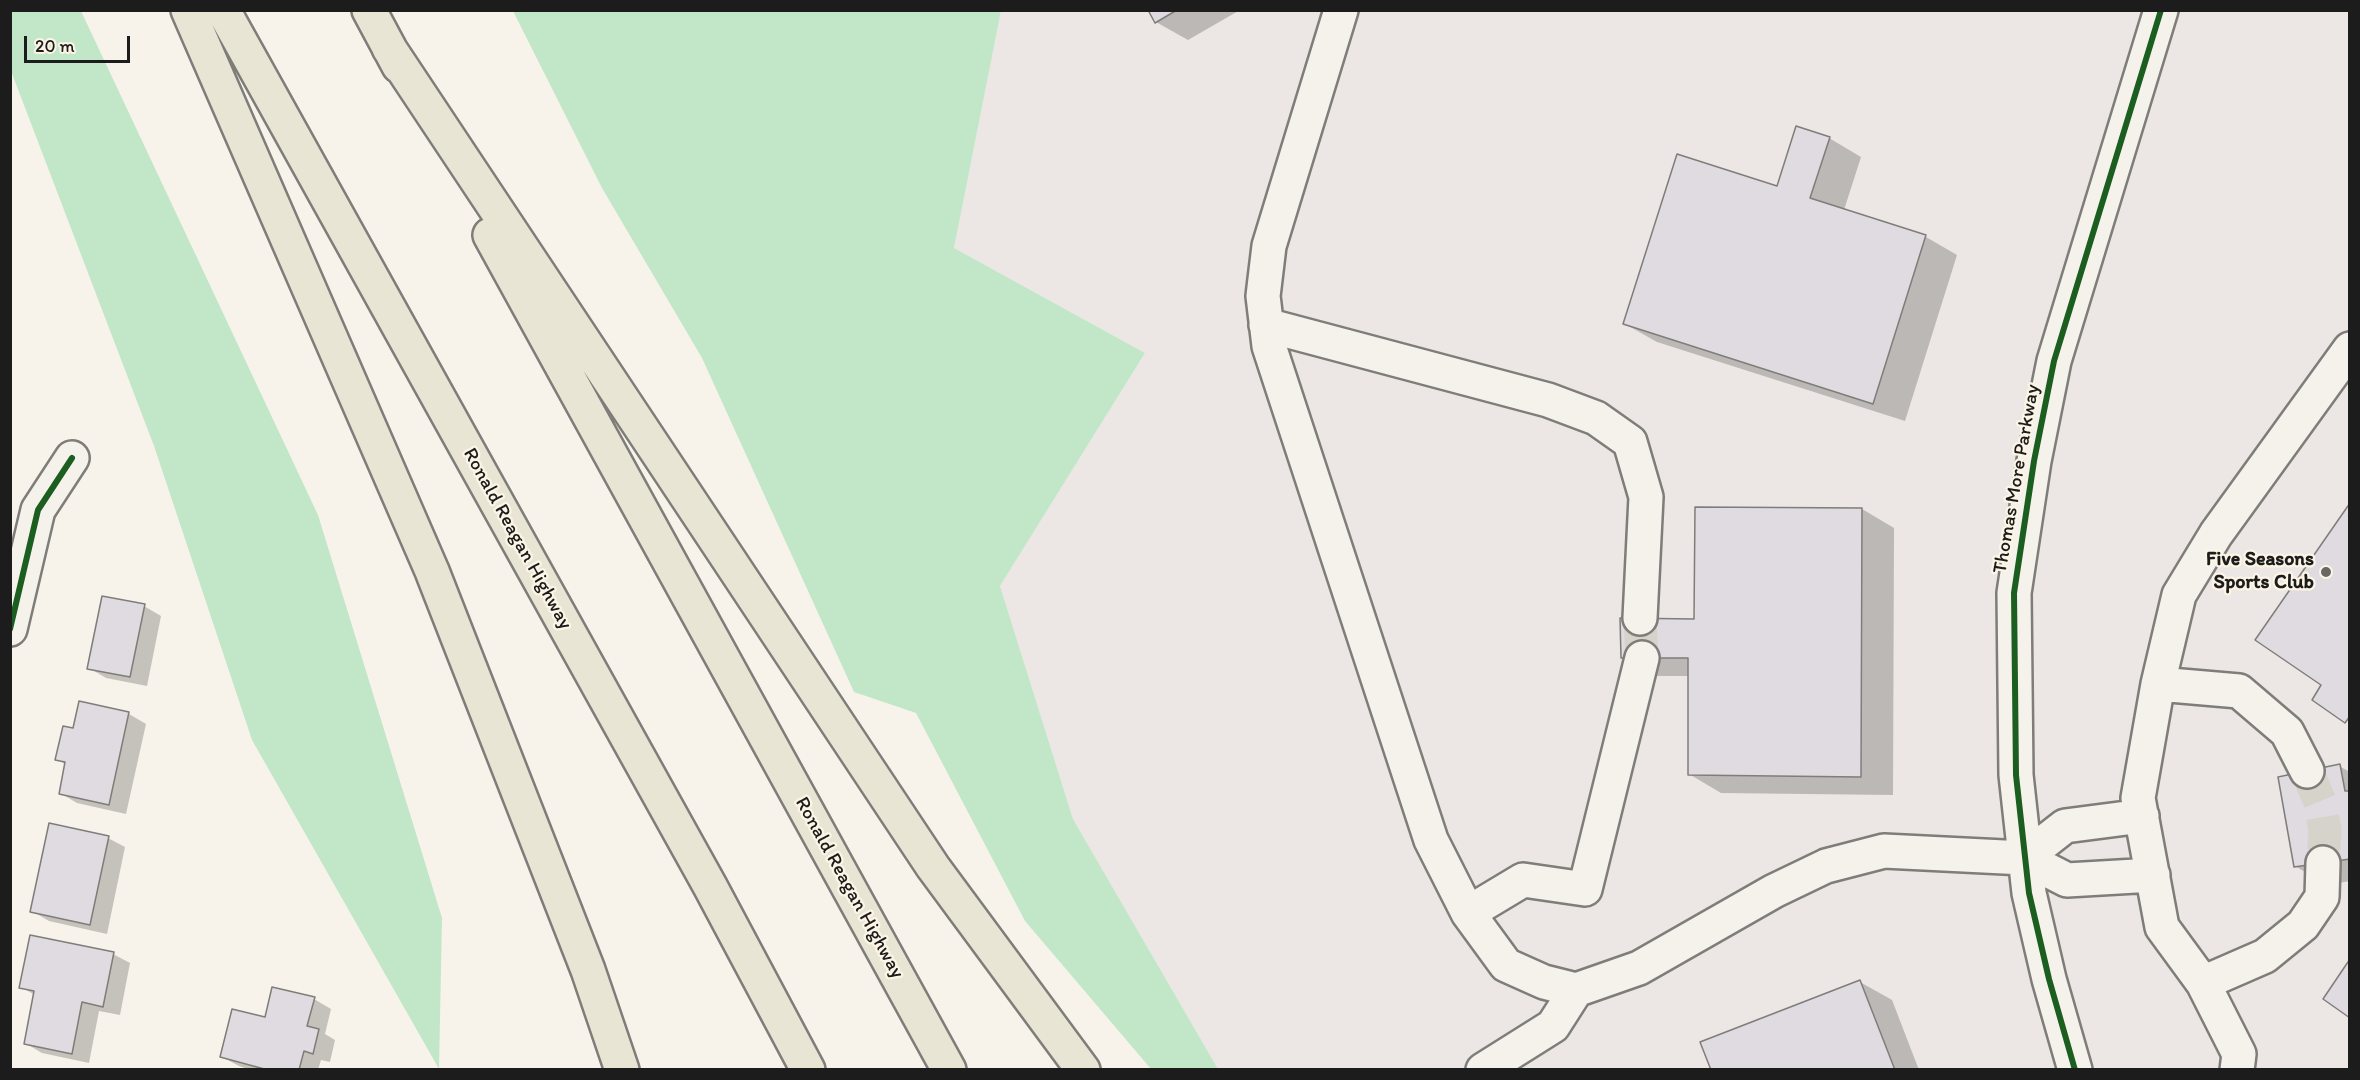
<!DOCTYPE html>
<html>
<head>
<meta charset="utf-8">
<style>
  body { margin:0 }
  #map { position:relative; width:2360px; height:1080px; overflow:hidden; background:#f7f3ea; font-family:Itim,sans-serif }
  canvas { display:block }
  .frame { position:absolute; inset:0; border:12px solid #1c1c1c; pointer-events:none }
  .scale { position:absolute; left:24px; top:36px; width:106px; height:27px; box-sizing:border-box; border:3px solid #1c1c1c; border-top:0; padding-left:8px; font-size:18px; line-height:21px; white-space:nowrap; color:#1c1c1c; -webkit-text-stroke:4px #fcf5e5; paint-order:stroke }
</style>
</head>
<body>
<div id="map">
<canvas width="2360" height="1080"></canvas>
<div class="frame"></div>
<div class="scale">20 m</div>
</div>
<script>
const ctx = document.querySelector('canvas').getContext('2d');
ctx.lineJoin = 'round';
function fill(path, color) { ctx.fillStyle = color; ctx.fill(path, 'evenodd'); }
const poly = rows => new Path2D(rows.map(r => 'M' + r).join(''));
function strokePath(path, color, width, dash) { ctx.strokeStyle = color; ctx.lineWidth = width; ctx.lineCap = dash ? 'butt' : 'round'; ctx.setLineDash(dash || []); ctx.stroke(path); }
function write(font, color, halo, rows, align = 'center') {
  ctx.font = font + ' Itim,sans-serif'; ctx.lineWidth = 4.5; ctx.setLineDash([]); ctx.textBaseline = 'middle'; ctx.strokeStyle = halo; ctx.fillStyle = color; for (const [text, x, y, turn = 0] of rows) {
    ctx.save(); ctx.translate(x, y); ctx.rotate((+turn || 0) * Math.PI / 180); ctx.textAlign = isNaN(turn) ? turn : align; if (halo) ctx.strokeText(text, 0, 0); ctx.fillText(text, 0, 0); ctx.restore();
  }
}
fill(poly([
  [1001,11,2349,11,2349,1069,1218,1069,1073,819,1000,586,1145,353,954,248]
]), '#ece6e4');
fill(poly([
  [11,10,81,11,318,515,442,918,439,1069,252,740,154,446,11,71],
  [513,11,1001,11,954,248,1145,353,1000,586,1073,819,1218,1069,1151,1069,1025,921,916,713,854,692,702,358,602,188]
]), '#c1e7c8');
fill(poly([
  [1150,10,1240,10,1188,40,1156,22],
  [1829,138,1861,157,1844,210,1926,237,1957,255,1905,421,1657,342,1625,324,1778,188],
  [1697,508,1862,509,1894,528,1893,795,1721,793,1689,774,1689,676,1654,676,1622,657,1696,620],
  [144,606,161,616,147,686,106,678,89,668],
  [80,703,129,714,146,724,126,814,77,803,60,793,66,765,57,759,74,730],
  [2339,766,2350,772,2350,881,2327,885,2295,866],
  [108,838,125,847,107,934,49,921,32,911],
  [113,954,130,963,120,1015,99,1011,89,1063,42,1053,25,1043,35,995,21,987],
  [1860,982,1892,1000,1919,1070,1712,1070],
  [314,999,331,1009,325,1034,335,1040,330,1062,321,1060,318,1070,251,1070,239,1066,222,1057]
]), '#0003');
const building = poly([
  [1148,10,1177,10,1155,23,1148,10],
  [1796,126,1830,137,1810,198,1926,235,1873,404,1623,324,1677,154,1777,186,1796,126],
  [2350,503,2350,716,2345,723,2312,700,2321,685,2255,640,2350,503],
  [1695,507,1862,508,1861,777,1688,775,1688,658,1621,658,1620,618,1694,619,1695,507],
  [102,596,145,604,130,677,87,669,102,596],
  [79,701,129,712,109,805,59,794,65,762,55,760,63,726,73,728,79,701],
  [2340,764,2345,791,2350,791,2350,859,2294,867,2278,777,2340,764],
  [49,823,109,836,90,925,30,912,49,823],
  [30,935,114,952,103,1007,82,1002,72,1054,24,1044,34,991,19,988,30,935],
  [2350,959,2350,1018,2323,999,2350,959],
  [1860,980,1895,1070,1711,1070,1700,1042,1860,980],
  [272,987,315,997,307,1026,319,1029,313,1054,304,1051,299,1070,268,1070,220,1057,232,1009,265,1017,272,987]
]);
fill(building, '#dfdbe0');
strokePath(building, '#7f7d79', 1.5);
strokePath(poly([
  [1640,618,1642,658],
  [2307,771,2320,802,2325,830,2323,863]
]), '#d6d3cb', 33, [33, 16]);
const minor = poly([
  [1341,10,1269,246,1263,296,1269,346,1431,840,1468,913,1506,965,1544,982,1576,990,1639,968,1774,891,1826,866,1884,851,2024,858,2067,880,2153,875],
  [1266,325,1548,400,1596,418,1630,442,1646,497,1640,618],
  [10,629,38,510,72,458],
  [2158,684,2239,691,2287,732,2307,771],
  [2024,858,2065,826,2142,816],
  [1468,913,1523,880,1585,889,1642,658],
  [2203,983,2265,956,2303,925,2322,897,2323,863],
  [1483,1070,1553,1026,1576,990],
  [2075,1070,2049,979,2029,893,2016,775,2014,593,2034,461,2054,361,2161,10],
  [2237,1070,2239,1054,2203,983,2162,927,2138,798,2158,684,2179,595,2216,534,2350,349]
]);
const highway = poly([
  [188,10,432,571,588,970,622,1070],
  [223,10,710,886,808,1070],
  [369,10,399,66],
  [389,48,933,867,1083,1070],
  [490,235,949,1070]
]);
strokePath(minor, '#7f7d79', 38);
strokePath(highway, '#7f7d79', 38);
strokePath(minor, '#f5f2ec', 33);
strokePath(highway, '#e9e5d5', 33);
strokePath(poly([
  [10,629,38,510,72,458],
  [2075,1070,2049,979,2029,893,2016,775,2014,593,2034,461,2054,361,2161,10]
]), '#1b5e20', 6);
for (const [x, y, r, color] of [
  [2326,572,6,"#696764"]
]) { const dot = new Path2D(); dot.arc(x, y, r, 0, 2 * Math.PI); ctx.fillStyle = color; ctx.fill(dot); strokePath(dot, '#fcf5e5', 2); }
write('20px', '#1c1c1c', '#fcf5e5', [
  ["Thomas More Parkway",2017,479,-80],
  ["Ronald Reagan Highway",517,539,61],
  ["Ronald Reagan Highway",849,888,61]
]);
write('bold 20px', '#1c1c1c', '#fcf5e5', [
  ["Five Seasons",2314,560],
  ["Sports Club",2314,583]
], 'right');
</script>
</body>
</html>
